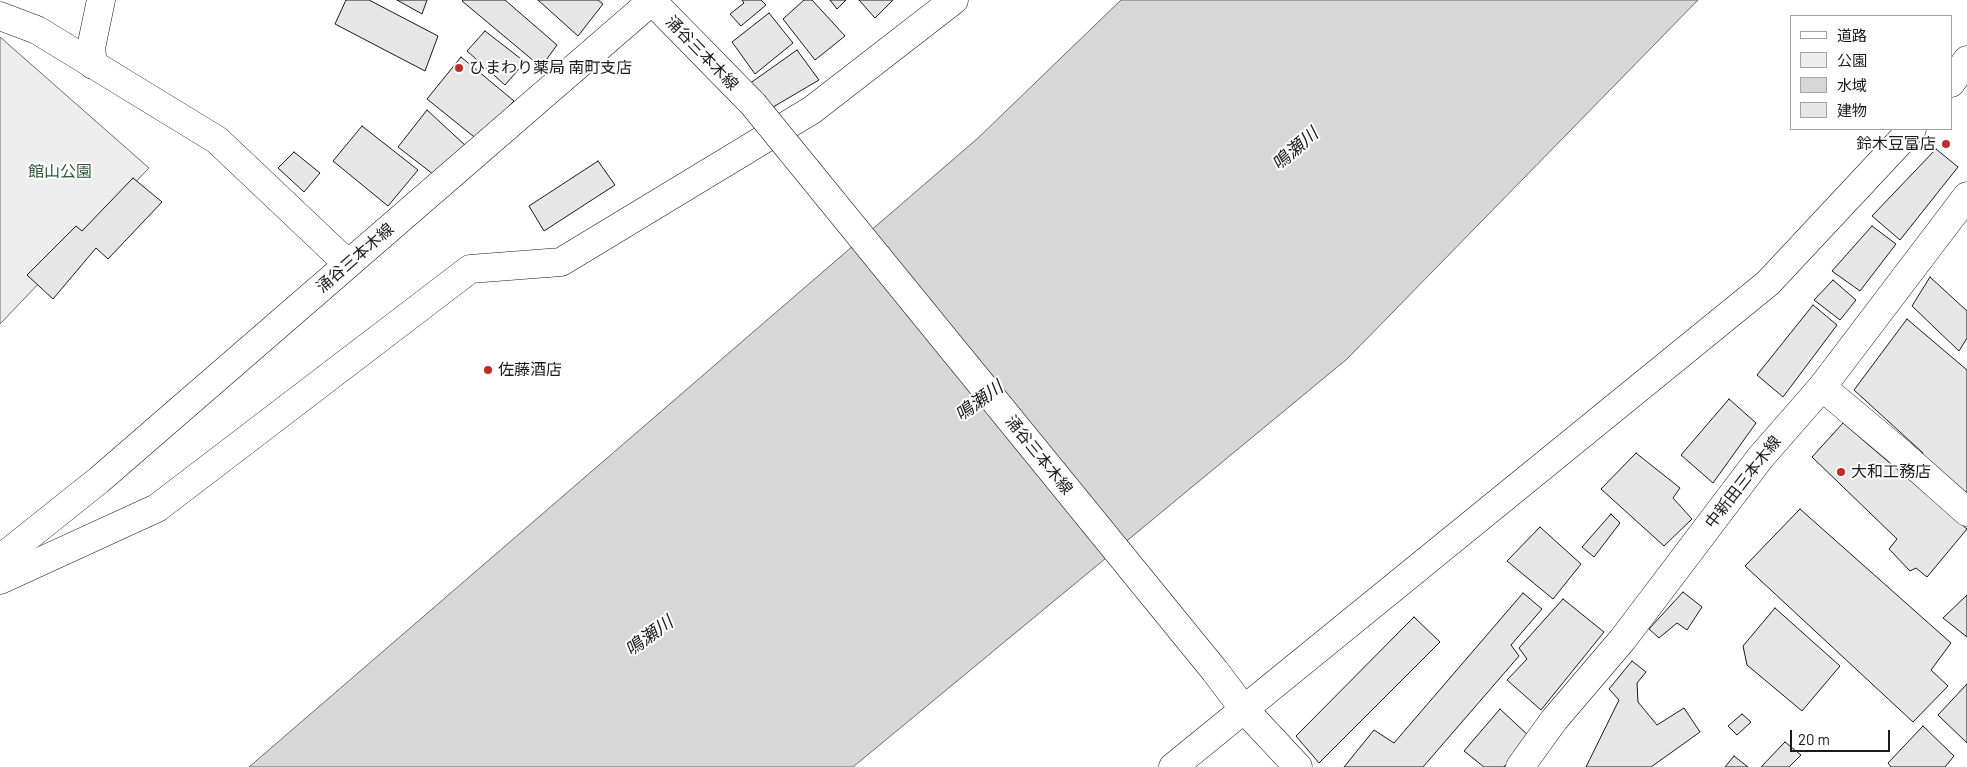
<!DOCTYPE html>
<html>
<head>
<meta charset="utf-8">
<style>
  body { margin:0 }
  #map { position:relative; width:1967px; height:767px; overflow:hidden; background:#fff; font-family:Barlow,"Noto Sans JP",sans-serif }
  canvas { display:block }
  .legend { position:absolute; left:1790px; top:15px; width:162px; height:115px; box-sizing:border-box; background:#fff; border:1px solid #a3a3a3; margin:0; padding:6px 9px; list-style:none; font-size:15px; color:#1a1a1a }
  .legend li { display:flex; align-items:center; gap:10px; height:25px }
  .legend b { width:25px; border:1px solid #a3a3a3 }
  .scale { position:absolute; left:1790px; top:730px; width:100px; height:22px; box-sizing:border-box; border:2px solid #1a1a1a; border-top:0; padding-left:6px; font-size:15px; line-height:18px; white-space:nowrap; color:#1a1a1a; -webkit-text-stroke:4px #fff; paint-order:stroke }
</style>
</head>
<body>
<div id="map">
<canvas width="1967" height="767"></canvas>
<ul class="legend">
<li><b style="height:6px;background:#fff"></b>道路</li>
<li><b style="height:14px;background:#ededed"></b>公園</li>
<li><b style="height:14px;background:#d7d7d7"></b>水域</li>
<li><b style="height:14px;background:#e6e6e6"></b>建物</li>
</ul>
<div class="scale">20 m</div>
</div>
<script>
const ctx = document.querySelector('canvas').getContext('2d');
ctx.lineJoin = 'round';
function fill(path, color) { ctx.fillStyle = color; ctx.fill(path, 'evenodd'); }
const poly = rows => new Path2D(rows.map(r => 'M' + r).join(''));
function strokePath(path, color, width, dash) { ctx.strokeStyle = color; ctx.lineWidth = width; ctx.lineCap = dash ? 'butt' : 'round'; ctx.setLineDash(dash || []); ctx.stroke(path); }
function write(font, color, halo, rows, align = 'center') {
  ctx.font = font + ' Barlow,"Noto Sans JP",sans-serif'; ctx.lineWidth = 4; ctx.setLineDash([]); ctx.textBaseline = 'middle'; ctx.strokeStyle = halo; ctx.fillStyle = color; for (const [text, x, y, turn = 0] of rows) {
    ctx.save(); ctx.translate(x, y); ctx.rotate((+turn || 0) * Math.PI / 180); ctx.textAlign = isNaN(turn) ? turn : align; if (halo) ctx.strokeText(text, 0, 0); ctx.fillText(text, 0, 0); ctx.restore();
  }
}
const green = poly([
  [0,37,149,168,0,324,0,37]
]);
fill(green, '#ededed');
strokePath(green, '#6a6a6a', 1);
const water = poly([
  [1121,0,1698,0,1347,359,853,767,249,767,978,138,1121,0]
]);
fill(water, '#d7d7d7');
strokePath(water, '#6a6a6a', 1);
const building = poly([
  [346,0,369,0,438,36,425,71,335,24,346,0],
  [397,0,427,0,422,14,397,0],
  [463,0,505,0,557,45,541,67,462,1,463,0],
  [538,0,598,0,603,4,578,36,538,0],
  [742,0,761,0,766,5,741,26,730,14,744,3,742,0],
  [804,0,812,0,845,36,815,60,783,19,804,0],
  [830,0,846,0,837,9,830,0],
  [859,0,893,0,875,18,859,0],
  [769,13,793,43,755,74,732,42,769,13],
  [485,31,525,62,505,85,467,51,485,31],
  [797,50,819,80,768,110,749,84,797,50],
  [461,57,514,101,478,140,427,99,461,57],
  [427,110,466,146,438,178,398,147,427,110],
  [362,126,418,170,388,206,333,161,362,126],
  [1936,149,1958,167,1900,240,1872,216,1936,149],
  [294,152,320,173,304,192,278,168,294,152],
  [598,161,615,185,544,231,529,206,598,161],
  [133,178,162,202,108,259,96,248,53,299,27,275,76,226,82,231,133,178],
  [1872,226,1896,244,1860,291,1832,271,1872,226],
  [1930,277,1967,311,1967,338,1959,351,1912,306,1930,277],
  [1833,280,1856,300,1840,320,1814,300,1833,280],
  [1813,305,1837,325,1783,397,1757,375,1813,305],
  [1907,319,1967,370,1967,498,1919,458,1923,453,1854,390,1907,319],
  [1729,399,1756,423,1713,483,1681,455,1729,399],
  [1843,423,1967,529,1927,577,1916,568,1910,571,1889,549,1897,539,1812,457,1843,423],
  [1636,453,1680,488,1673,498,1692,519,1664,546,1601,489,1636,453],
  [1800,509,1951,643,1931,670,1948,686,1913,722,1745,566,1800,509],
  [1611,514,1620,523,1594,557,1582,547,1611,514],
  [1540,527,1581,564,1553,599,1507,561,1540,527],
  [1683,592,1702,607,1687,630,1677,623,1659,638,1649,629,1683,592],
  [1523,593,1542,609,1511,645,1519,656,1423,767,1344,767,1374,730,1394,743,1523,593],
  [1967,595,1967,637,1943,618,1967,595],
  [1563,599,1604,632,1541,710,1507,680,1527,659,1519,648,1563,599],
  [1775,608,1840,666,1802,711,1747,665,1743,646,1775,608],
  [1414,617,1440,642,1319,763,1296,736,1414,617],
  [1632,661,1646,672,1637,683,1638,702,1657,725,1684,708,1700,732,1651,767,1586,767,1619,700,1609,689,1632,661],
  [1967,684,1967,743,1938,715,1967,684],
  [1500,709,1529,736,1504,767,1484,767,1464,751,1500,709],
  [1742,714,1751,722,1737,735,1728,726,1742,714],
  [1923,726,1954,756,1945,767,1891,767,1888,763,1923,726],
  [1785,742,1801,755,1789,767,1761,767,1785,742],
  [1734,756,1748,767,1725,767,1734,756]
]);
fill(building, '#e6e6e6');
strokePath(building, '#1a1a1a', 1);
const street = poly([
  [0,16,37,30,217,140,348,264],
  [93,65,91,48,101,0],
  [1951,83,1967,60],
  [1822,387,1896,449,1967,512],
  [0,580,157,508,470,269,561,262,812,110,954,0],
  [1173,767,1768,283,1912,129]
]);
const secondary = poly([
  [652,1,753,104],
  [0,559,99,480,653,0],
  [1215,671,1243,708,1298,767],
  [1520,767,1554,720,1623,639,1760,458,1822,387,1967,196]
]);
strokePath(street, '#1a1a1a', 29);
strokePath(secondary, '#1a1a1a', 29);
strokePath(street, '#fff', 28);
strokePath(secondary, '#fff', 28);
const secondaryBridge = poly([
  [753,104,1215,671]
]);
strokePath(secondaryBridge, '#1a1a1a', 29, []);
strokePath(secondaryBridge, '#fff', 28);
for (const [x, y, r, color] of [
  [459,68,5,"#c62828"],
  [1946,144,5,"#c62828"],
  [488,370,5,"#c62828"],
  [1841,472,5,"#c62828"]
]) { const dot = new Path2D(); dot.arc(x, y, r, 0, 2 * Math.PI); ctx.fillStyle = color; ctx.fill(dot); strokePath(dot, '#fff', 2); }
write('16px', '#1a1a1a', '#fff', [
  ["涌谷三本木線",702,53,46],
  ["涌谷三本木線",355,258,-41],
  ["涌谷三本木線",1039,455,51],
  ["中新田三本木線",1743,482,-52]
]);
write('16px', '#1a1a1a', '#fff', [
  ["ひまわり薬局 南町支店",469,68],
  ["鈴木豆富店",1936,144,"right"],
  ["佐藤酒店",498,370],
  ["大和工務店",1851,472]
], 'left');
write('16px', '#2b5a34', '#fff', [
  ["館山公園",60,172]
]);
write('italic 18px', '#1a1a1a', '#fff', [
  ["鳴瀬川",1295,149,-41],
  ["鳴瀬川",979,401,-36],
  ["鳴瀬川",649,636,-36]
]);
</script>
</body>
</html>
